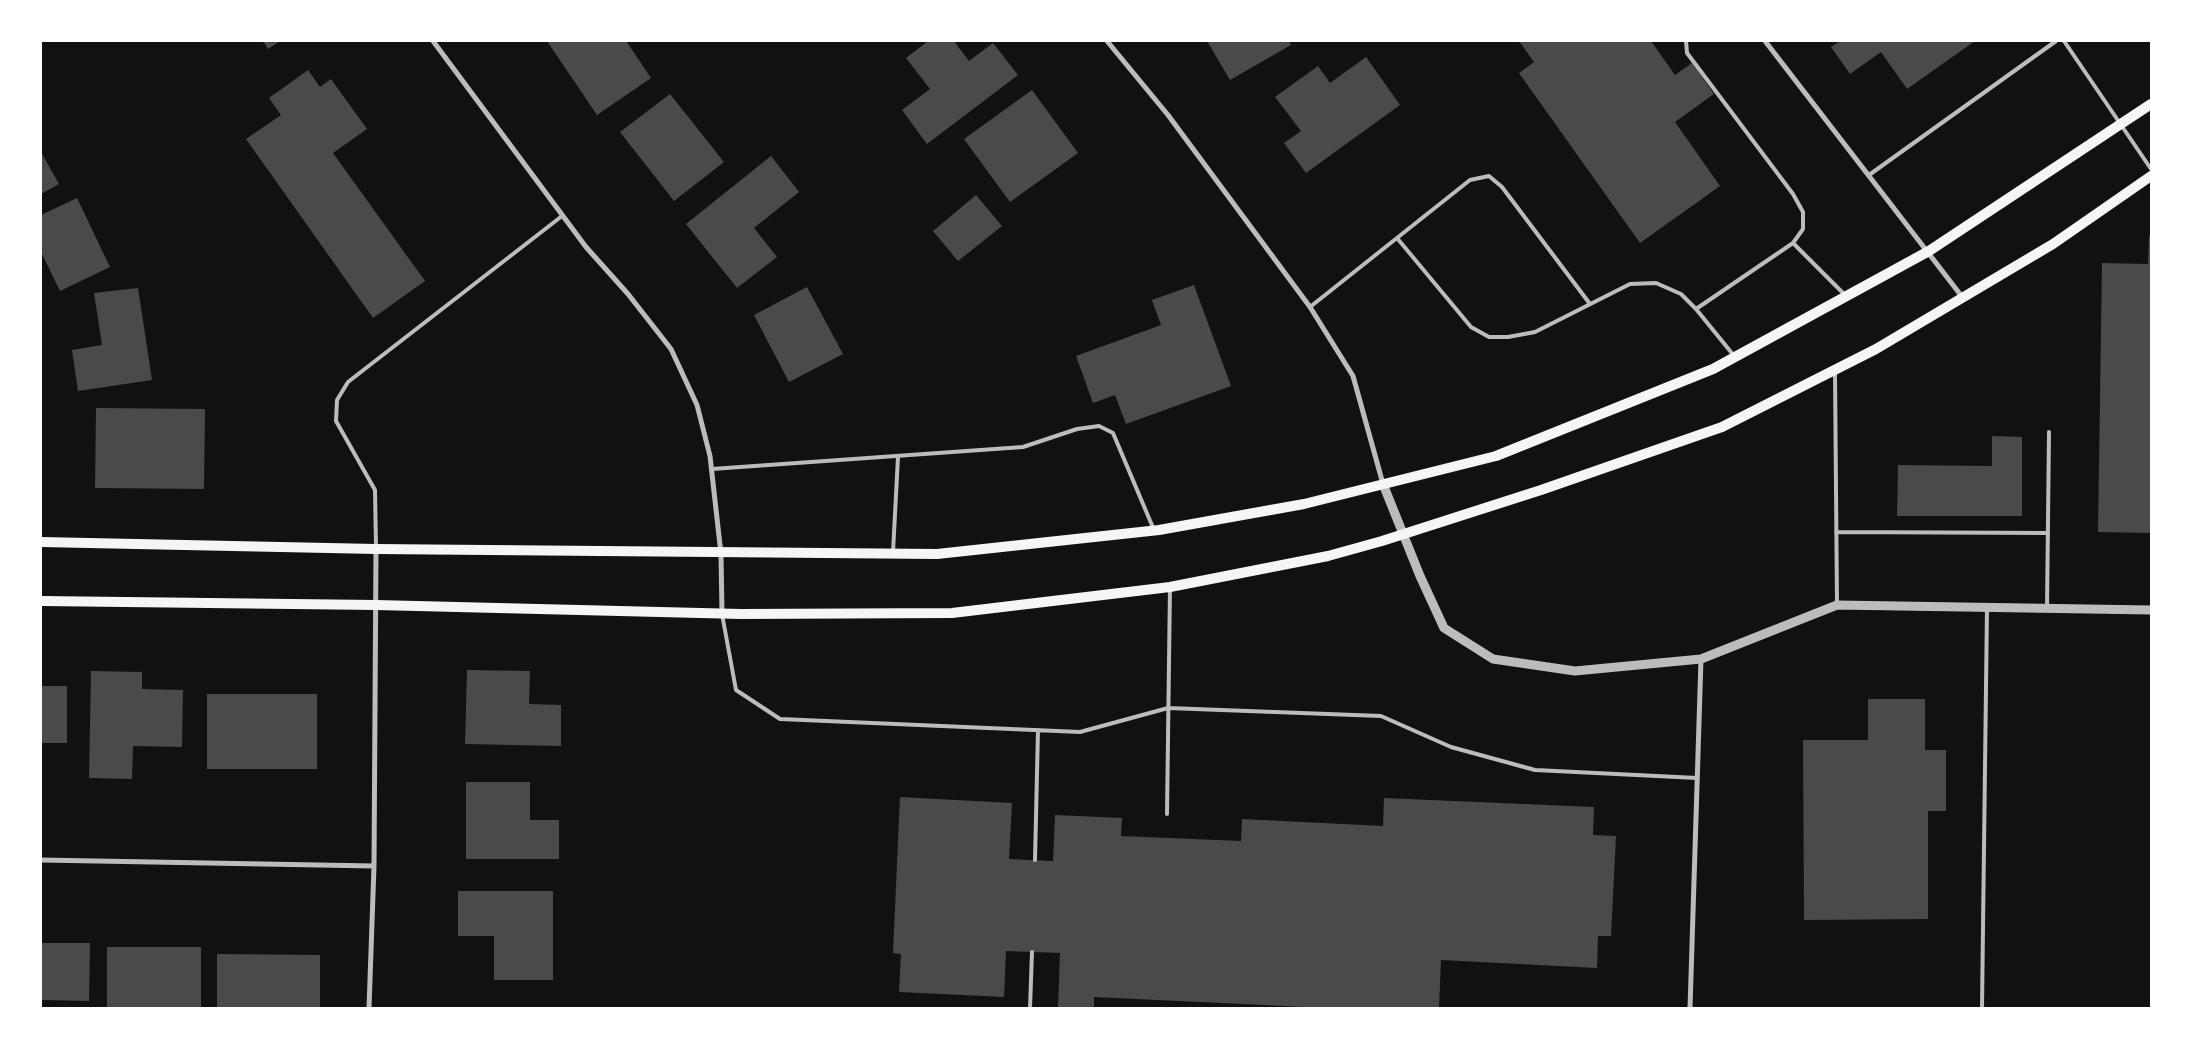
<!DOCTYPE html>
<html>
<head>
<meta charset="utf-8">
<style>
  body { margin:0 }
  #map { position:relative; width:2192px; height:1049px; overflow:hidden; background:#111; font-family:"PT Sans",sans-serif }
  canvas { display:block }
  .frame { position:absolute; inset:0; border:42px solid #fff; pointer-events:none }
</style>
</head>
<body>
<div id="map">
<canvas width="2192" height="1049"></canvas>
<div class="frame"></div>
</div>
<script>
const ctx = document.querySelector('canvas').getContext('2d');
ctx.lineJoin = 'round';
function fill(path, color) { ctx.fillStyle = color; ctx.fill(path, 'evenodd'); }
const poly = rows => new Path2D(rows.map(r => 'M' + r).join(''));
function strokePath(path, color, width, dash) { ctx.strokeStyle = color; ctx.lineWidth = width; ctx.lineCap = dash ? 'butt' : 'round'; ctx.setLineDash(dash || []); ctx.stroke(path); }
fill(poly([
  [263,41,280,41,268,49],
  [547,41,626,41,651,78,597,115],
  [928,41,954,41,969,61,993,43,1018,75,927,144,902,110,930,89,906,58],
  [1207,41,1289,41,1291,45,1230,80],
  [1519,41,1651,41,1675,75,1692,63,1714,94,1675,122,1720,186,1640,243,1519,73,1534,62],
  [1840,41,1975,41,1907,89,1881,52,1850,74,1831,47],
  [1366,57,1400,105,1306,173,1284,143,1301,131,1275,97,1318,66,1330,83],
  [308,70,320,87,331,79,367,129,333,153,425,281,373,318,246,139,281,115,269,98],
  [1032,90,1078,153,1010,202,964,139],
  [670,94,724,162,674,201,620,132],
  [41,152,59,184,41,194],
  [771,156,799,192,754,228,777,257,737,288,686,224],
  [976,195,1002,226,958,261,933,231],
  [77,198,110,267,60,291,41,252,41,215],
  [2149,236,2151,236,2151,533,2098,532,2102,263,2148,264],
  [1194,285,1231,386,1126,424,1115,395,1093,403,1076,356,1161,325,1152,300],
  [807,287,843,354,789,382,754,315],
  [138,288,152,380,78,391,72,350,102,345,94,293],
  [96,408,205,409,204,489,95,488],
  [1992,436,2022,437,2022,516,1897,516,1898,465,1992,466],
  [467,670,530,671,529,704,561,705,561,746,465,744],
  [91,671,142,672,142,689,183,690,182,747,133,746,132,779,89,778],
  [41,686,67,686,67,743,41,743],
  [207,694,317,694,317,769,207,769],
  [1868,699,1925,699,1925,750,1946,750,1946,811,1928,811,1928,919,1804,920,1803,740,1868,740],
  [466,782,530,782,530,820,559,820,559,859,466,859],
  [900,797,1012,803,1009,859,1053,861,1055,815,1122,818,1121,836,1241,841,1242,819,1383,826,1384,798,1594,807,1593,835,1616,836,1611,936,1598,936,1597,968,1441,960,1439,1008,1327,1008,1094,997,1094,1008,1058,1008,1060,953,1006,951,1004,997,899,992,901,954,893,953],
  [458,891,553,891,553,980,494,980,494,936,458,936],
  [41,943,90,943,89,1001,41,1000],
  [107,947,201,947,201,1008,107,1008],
  [217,954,320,955,320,1008,217,1008]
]), '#4a4a4a');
strokePath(poly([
  [1686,41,1687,53,1793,194,1803,212,1803,229,1793,243,1696,309],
  [2064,41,2151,169],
  [1869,175,2056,41],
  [1397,238,1471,327,1489,337,1508,337,1535,332,1630,284,1656,283,1681,294,1696,309,1735,357],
  [1793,243,1845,295],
  [1310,307,1470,180,1489,176,1502,187,1590,304],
  [1835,372,1837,605],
  [712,469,1023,447,1077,429,1099,426,1113,433,1154,530],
  [1836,532,2048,533],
  [376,547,375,490,336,421,337,400,348,382,562,216],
  [893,552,898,457],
  [2047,609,2049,432],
  [722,614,736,690,780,719,1080,732,1168,708,1381,716,1451,747,1535,770,1697,778],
  [1167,814,1170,587],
  [1035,860,1038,730],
  [1030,1008,1032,952],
  [1982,1008,1987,607]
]), '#bcbcbc', 4);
strokePath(poly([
  [433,41,586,247,628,294,671,349,697,405,710,456,721,554,722,613],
  [1107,41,1168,115,1310,307,1353,376,1383,484],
  [1765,41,1963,298],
  [41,860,374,866],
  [369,1008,374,866,376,549],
  [1690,1008,1701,659]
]), '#bcbcbc', 5);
strokePath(poly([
  [1383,484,1420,576,1444,628,1493,659,1575,671,1701,659,1837,605,2151,610]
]), '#bcbcbc', 9);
strokePath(poly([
  [41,542,376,549,937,554,1159,530,1304,504,1496,456,1713,369,1929,251,2151,104],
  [41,601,376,605,741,614,952,613,1170,587,1328,556,1382,541,1541,490,1722,427,1876,349,2053,244,2151,176]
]), '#f5f5f5', 10);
</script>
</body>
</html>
